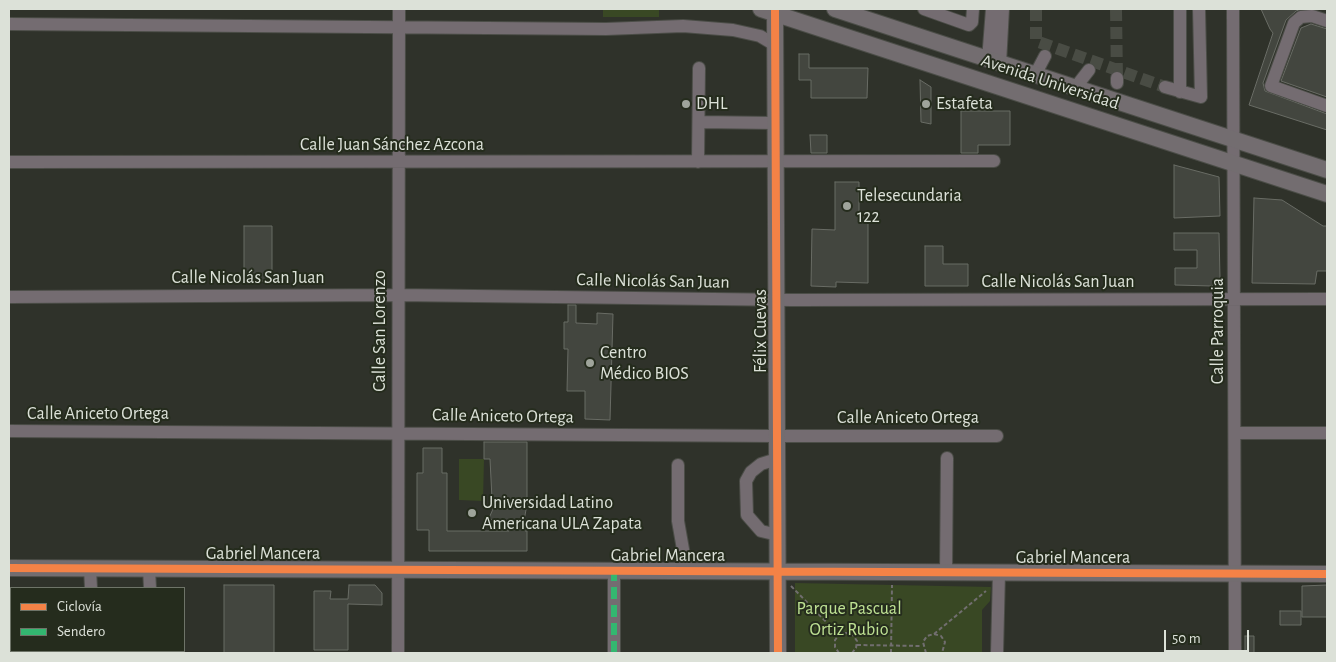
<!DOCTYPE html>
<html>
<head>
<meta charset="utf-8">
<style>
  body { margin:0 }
  #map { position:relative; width:1336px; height:662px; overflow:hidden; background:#2f322a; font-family:"Alegreya Sans",sans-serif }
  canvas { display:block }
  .frame { position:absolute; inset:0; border:10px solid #dce1d8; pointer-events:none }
  .legend { position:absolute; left:10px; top:587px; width:175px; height:65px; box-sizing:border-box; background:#252c1d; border:1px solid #6e7468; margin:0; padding:6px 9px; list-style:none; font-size:15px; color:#dce1d8 }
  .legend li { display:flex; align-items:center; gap:10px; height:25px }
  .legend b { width:25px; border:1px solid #6e7468 }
  .scale { position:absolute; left:1164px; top:630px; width:85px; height:22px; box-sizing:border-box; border:2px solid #dce1d8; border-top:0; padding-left:6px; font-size:15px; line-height:18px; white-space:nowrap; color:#dce1d8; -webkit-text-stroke:4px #252c1d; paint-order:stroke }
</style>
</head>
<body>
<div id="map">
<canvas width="1336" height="662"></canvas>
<div class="frame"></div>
<ul class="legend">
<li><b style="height:6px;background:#f48246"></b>Ciclovía</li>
<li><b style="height:6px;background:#33b770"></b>Sendero</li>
</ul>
<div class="scale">50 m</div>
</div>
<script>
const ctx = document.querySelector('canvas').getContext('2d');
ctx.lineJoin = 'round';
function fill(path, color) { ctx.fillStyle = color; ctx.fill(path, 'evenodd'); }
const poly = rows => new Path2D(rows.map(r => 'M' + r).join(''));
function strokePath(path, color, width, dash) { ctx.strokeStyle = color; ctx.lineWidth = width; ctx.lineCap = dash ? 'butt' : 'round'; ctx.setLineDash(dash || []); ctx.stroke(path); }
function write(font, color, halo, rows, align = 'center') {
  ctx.font = font + ' "Alegreya Sans",sans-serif'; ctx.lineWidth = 4; ctx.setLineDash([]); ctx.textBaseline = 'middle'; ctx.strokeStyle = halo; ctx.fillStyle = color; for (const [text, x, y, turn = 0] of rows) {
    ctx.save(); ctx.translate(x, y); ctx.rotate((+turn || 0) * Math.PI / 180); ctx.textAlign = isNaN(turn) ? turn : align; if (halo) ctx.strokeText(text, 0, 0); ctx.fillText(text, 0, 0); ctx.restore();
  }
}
fill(poly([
  [603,9,659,9,659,17,603,17],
  [459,459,484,459,483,501,459,500],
  [795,583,991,587,990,601,982,610,982,653,795,653]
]), '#394824');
const building = poly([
  [1261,9,1302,9,1296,11,1286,20,1263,83,1265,91,1327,114,1327,130,1249,105,1273,33,1270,29,1261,9],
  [1311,24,1327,29,1327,97,1281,81,1301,28,1311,24],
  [799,54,809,54,809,68,868,68,867,98,811,98,811,80,799,80,799,54],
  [920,80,931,87,931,124,921,122,920,80],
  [961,111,1010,111,1010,145,978,145,978,153,961,153,961,111],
  [810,135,827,135,827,153,811,153,810,135],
  [1174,165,1219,177,1220,216,1174,218,1174,165],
  [835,182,859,182,859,215,868,215,868,283,836,282,836,287,811,286,812,229,835,230,835,182],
  [1254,198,1282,200,1323,226,1327,226,1327,271,1317,271,1315,284,1252,283,1254,198],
  [244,226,272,226,272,281,244,281,244,226],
  [1174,233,1219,233,1220,278,1212,286,1175,285,1175,268,1197,268,1197,250,1174,250,1174,233],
  [925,246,943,246,943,264,968,264,968,286,925,286,925,246],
  [568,305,576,305,576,323,597,324,597,313,613,314,610,420,585,419,585,391,567,391,568,349,564,349,564,322,568,322,568,305],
  [484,442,527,442,527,504,524,521,525,531,527,531,527,551,429,551,429,530,417,530,417,473,423,473,423,448,442,448,442,473,447,473,447,531,509,531,489,518,493,509,494,499,492,499,490,459,484,459,484,442],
  [224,585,274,585,274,653,224,653,224,585],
  [349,585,375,585,382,593,382,605,348,604,348,650,314,650,314,591,331,591,330,599,348,599,349,585],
  [1327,585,1327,617,1302,617,1302,586,1327,585],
  [1280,611,1301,611,1301,625,1280,625,1280,611],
  [1245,636,1254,636,1254,653,1245,653,1245,636]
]);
fill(building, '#43463f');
strokePath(building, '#696c65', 1);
strokePath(poly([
  [1036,9,1036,41,1165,87],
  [1116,9,1117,78]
]), '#494c44', 12, [12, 6]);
const minor = poly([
  [924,9,969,25,972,22,973,9],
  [1180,9,1180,92],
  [1233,9,1235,653],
  [1327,21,1312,16,1301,17,1294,23,1271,86,1327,106],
  [9,24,606,29,683,26,733,30,760,36,775,45],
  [988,60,992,9],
  [1000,64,1003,9],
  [1035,75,1045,56],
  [1117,83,1117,78],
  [1165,87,1201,97,1199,9],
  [1075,88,1089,70],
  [699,122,775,123],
  [9,162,994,161],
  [698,162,699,68],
  [9,297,397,295,792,300,1327,299],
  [9,431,776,436,997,436],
  [1236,433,1327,433],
  [777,459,761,464,751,472,746,481,747,515,761,531,778,535],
  [678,465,678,521,687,572],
  [90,569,91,588],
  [149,569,150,588],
  [946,573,947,458],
  [93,651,93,653],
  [152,651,153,653],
  [398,653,399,9],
  [614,653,614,571],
  [997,653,999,573]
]);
const major = poly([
  [761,9,1327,194],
  [775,9,778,653],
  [835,9,1327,170],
  [9,568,1327,574]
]);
strokePath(minor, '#4b4d47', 14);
strokePath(major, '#4b4d47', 18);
strokePath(poly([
  [791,586,839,635],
  [934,634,986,591],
  [857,645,922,646],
  [839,653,835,647,835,640,839,635,846,633,853,635,857,641,856,648,852,653],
  [891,653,892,585],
  [926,653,923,642,927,636,934,634,941,636,945,642,942,653]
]), '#716e6f', 2, [4, 2.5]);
strokePath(minor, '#746c71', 12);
strokePath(major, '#736d70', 16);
strokePath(poly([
  [614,653,614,571]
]), '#33b770', 6, [12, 6]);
strokePath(poly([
  [775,9,778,653],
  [9,568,1327,574]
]), '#f48246', 8);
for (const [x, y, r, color] of [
  [686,104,5,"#9fa49b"],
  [926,104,5,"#9fa49b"],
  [847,206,5,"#9fa49b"],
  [590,363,5,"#9fa49b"],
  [472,513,5,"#9fa49b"]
]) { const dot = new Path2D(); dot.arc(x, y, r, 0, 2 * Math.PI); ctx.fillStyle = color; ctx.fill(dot); strokePath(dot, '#252c1d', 2); }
write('18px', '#dce1d8', '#252c1d', [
  ["Avenida Universidad",1050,82,18],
  ["Calle Juan Sánchez Azcona",392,145],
  ["Calle Nicolás San Juan",248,278],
  ["Calle Nicolás San Juan",653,281,1],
  ["Calle Nicolás San Juan",1058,282],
  ["Calle San Lorenzo",380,331,-90],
  ["Félix Cuevas",761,331,-90],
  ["Calle Parroquia",1218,331,-90],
  ["Calle Aniceto Ortega",98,414],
  ["Calle Aniceto Ortega",503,416,1],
  ["Calle Aniceto Ortega",908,418],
  ["Gabriel Mancera",263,554],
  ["Gabriel Mancera",668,556],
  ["Gabriel Mancera",1073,558]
]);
write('18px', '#dce1d8', '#252c1d', [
  ["DHL",696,104],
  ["Estafeta",936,104],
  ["Telesecundaria",857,196],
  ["122",857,217],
  ["Centro",600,353],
  ["Médico BIOS",600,374],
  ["Universidad Latino",482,503],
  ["Americana ULA Zapata",482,524]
], 'left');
write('18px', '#bee193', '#252c1d', [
  ["Parque Pascual",849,609],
  ["Ortiz Rubio",849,630]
]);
</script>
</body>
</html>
